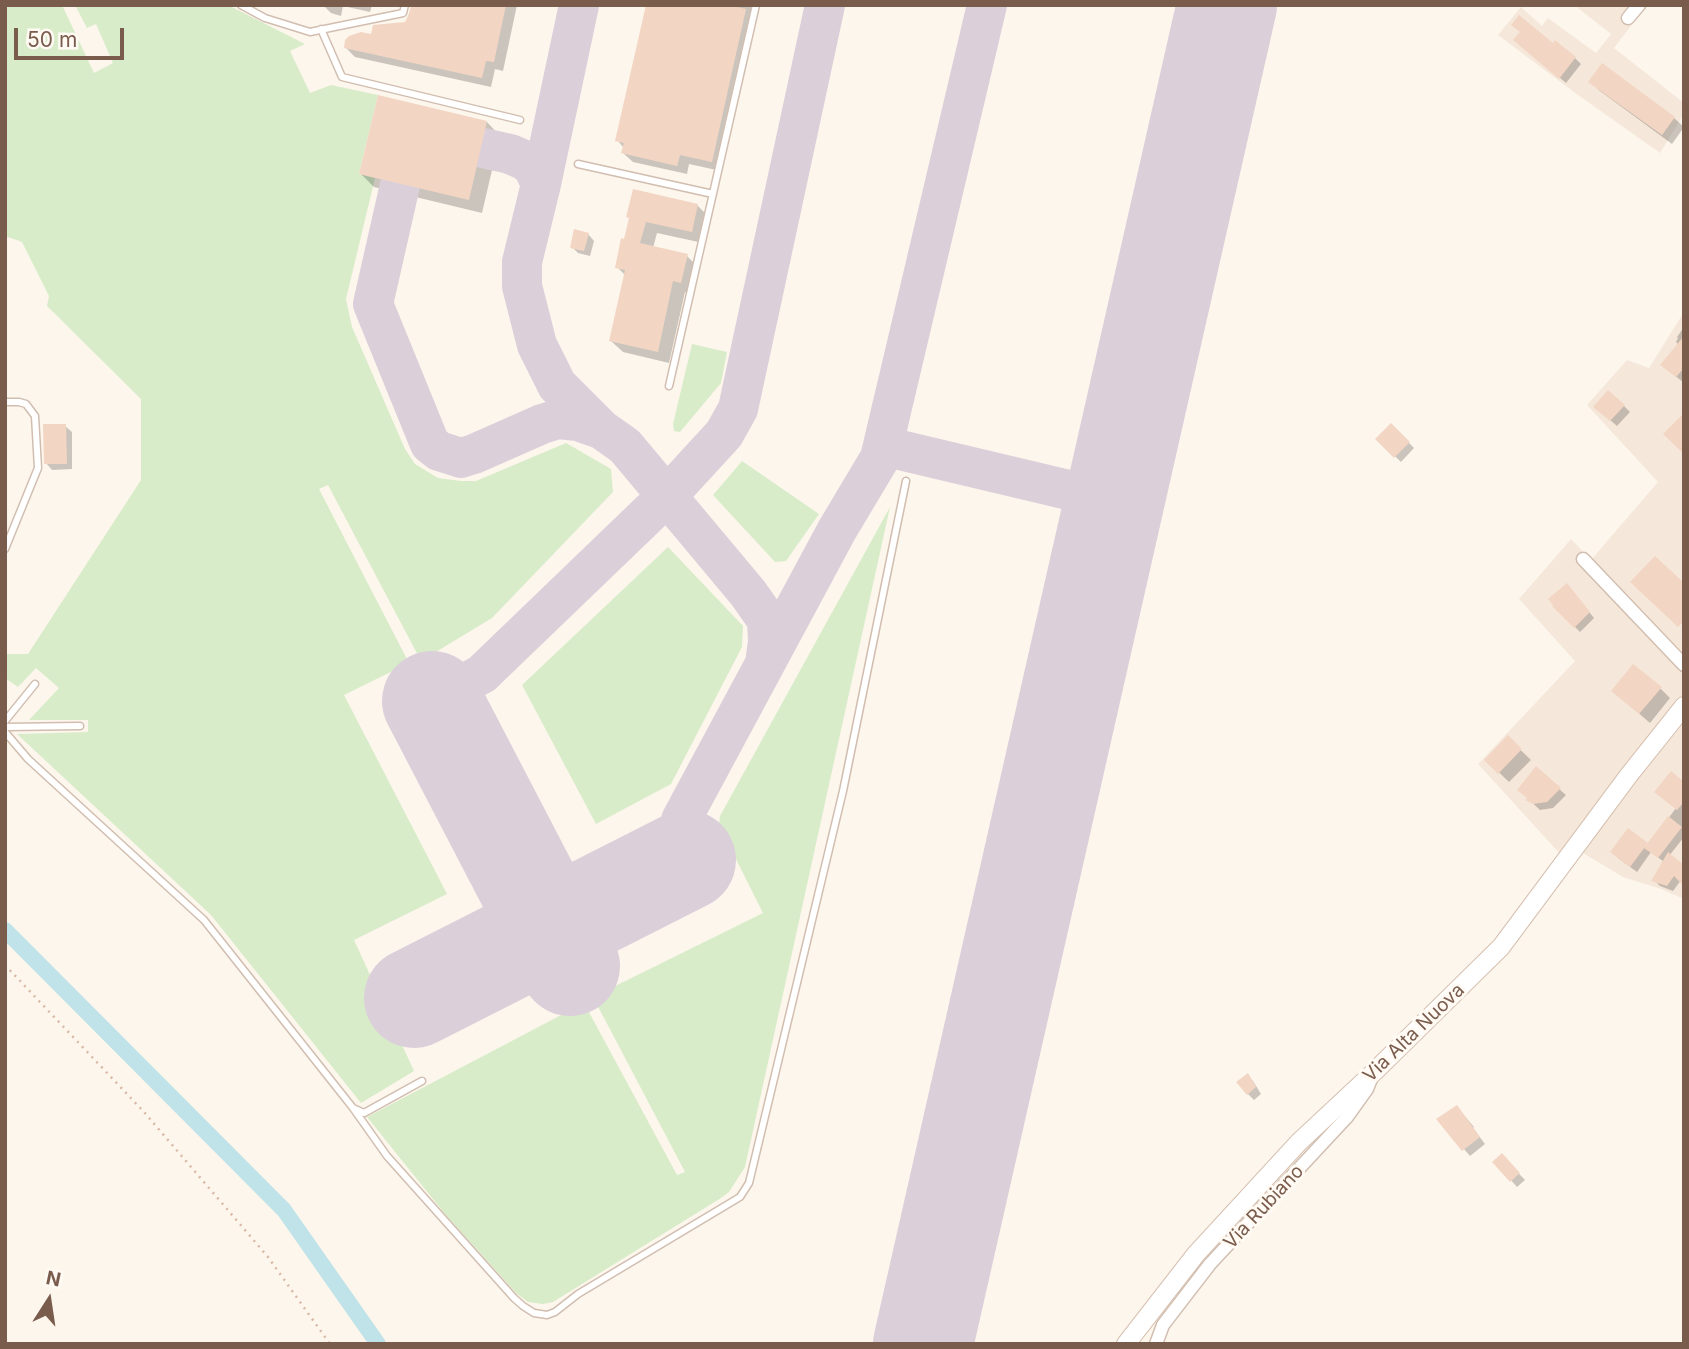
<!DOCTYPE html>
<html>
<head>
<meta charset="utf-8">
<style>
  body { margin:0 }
  #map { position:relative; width:1689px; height:1349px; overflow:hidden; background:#fdf6ec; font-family:Inter,sans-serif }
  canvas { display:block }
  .frame { position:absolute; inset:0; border:7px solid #7a5c4d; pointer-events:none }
  .north { position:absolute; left:14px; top:1265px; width:70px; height:70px; -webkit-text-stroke:5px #fffaf3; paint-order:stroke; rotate:12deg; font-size:19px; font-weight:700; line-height:28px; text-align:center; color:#7a5c4d }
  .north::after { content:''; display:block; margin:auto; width:24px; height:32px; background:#7a5c4d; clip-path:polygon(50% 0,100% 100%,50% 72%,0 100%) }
  .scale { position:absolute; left:14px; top:28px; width:110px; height:32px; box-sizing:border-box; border:4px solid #7a5c4d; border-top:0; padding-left:9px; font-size:21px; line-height:24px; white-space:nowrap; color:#7a5c4d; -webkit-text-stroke:5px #fffaf3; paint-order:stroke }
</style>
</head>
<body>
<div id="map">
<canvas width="1689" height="1349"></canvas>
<div class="frame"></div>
<div class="north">N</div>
<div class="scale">50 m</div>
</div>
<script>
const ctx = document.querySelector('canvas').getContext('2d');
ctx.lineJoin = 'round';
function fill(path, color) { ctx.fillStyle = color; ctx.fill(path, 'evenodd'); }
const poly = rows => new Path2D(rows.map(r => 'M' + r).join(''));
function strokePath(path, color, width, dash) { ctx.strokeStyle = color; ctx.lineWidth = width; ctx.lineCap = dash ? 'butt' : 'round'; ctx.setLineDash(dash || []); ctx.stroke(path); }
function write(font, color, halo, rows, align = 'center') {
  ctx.font = font + ' Inter,sans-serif'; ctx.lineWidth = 6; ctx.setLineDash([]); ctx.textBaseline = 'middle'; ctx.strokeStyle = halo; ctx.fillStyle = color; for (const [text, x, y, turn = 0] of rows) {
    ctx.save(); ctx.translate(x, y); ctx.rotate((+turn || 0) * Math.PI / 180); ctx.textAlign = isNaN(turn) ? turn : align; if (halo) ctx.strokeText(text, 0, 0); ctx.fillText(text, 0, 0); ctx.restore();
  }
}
fill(poly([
  [1574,5,1647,5,1614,48,1684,103,1684,114,1660,153,1578,95,1498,35,1521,7,1542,26,1548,18,1596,53,1611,34],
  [1684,312,1684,899,1661,889,1623,877,1583,853,1572,867,1478,764,1575,661,1519,599,1571,539,1591,560,1658,482,1587,405,1627,360,1649,368]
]), '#f5e8da');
fill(poly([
  [5,5,62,5,94,73,113,63,96,24,87,28,75,5,228,5,305,44,290,51,310,93,331,85,378,95,359,174,375,178,346,299,352,327,405,449,415,464,438,478,461,481,476,481,566,443,611,469,613,492,492,618,421,661,328,485,319,489,409,663,344,695,447,894,354,940,414,1071,361,1103,211,915,17,734,88,732,88,720,29,720,59,688,36,668,18,687,5,678,5,654,28,654,141,480,141,399,47,306,49,296,22,242,5,236],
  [692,344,727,352,721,383,680,432,674,431,673,424],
  [742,461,819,514,786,561,775,562,713,495],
  [890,507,745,1167,729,1192,721,1198,553,1302,543,1304,528,1302,516,1293,445,1214,367,1117,584,1003,677,1175,685,1172,593,997,763,913,719,825,720,816],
  [668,547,743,626,742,647,671,784,596,824,522,685]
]), '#d8ecc9');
fill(poly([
  [323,5,372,5,370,12,343,6,341,16,331,13],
  [412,5,517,5,503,71,495,69,491,87,355,57,345,47,406,23],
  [648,5,757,5,755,21,721,171,689,164,687,174,633,162,623,153,624,148,617,140],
  [1522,46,1575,58,1581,64,1566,83],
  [1603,66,1674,118,1684,127,1672,144,1600,91,1591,82],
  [487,122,500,136,482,213,374,187,361,174],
  [697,205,709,217,703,243,657,233,653,248,687,256,699,268,693,294,685,292,669,363,623,352,611,341,626,276,617,267,630,220,628,217],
  [588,234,594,241,590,256,578,253,572,247],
  [1684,327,1683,382,1669,371,1679,345,1676,342,1678,338,1677,337],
  [1624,406,1630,412,1617,426,1602,413],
  [1391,425,1414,448,1401,462,1377,439],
  [65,426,72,432,72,469,52,470,46,463],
  [1572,591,1594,618,1580,632,1554,606],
  [1660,688,1670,698,1650,723,1613,691],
  [1508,738,1531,760,1509,782,1486,760],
  [1536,769,1566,795,1553,808,1540,810,1528,799],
  [1684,784,1684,837,1669,856,1681,880,1673,891,1660,886,1654,880,1664,862,1651,852,1637,872,1618,858,1648,846,1676,808],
  [1247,1075,1253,1081,1261,1094,1254,1100,1248,1094],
  [1457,1107,1474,1127,1473,1128,1485,1144,1470,1156,1438,1119],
  [1502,1156,1525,1180,1517,1187,1495,1162]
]), '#0003');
strokePath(poly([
  [5,930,284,1210,378,1344]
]), '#bfe3e8', 16);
strokePath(poly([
  [579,5,541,184,522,262,522,286,537,345,557,385,601,429,625,446,748,593,767,620,768,642,765,664],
  [483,148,510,154,524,160,533,167,541,184],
  [400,185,373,304,430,444,439,451,461,458,474,454,542,424,558,419,578,421,601,429],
  [883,446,1115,501],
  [432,701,482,674,667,496,724,434,738,409,825,5],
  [686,860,681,820,837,530,880,458,987,5]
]), '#dbcfda', 40);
strokePath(poly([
  [432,701,570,966],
  [414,998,686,860],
  [923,1344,1227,5]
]), '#dbcfda', 100);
fill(poly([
  [411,5,506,5,494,62,486,61,482,78,344,48,345,40,349,36,361,32,371,34,373,25,405,22,409,14],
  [646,5,728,5,746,9,712,162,680,155,677,166,621,153,624,143,615,141],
  [1519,15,1553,43,1555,40,1576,57,1559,79,1513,40,1520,32,1511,25],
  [1602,63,1675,117,1662,135,1588,82],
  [378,95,487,121,469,200,359,174],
  [633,189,698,204,692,232,646,222,640,243,688,254,681,283,673,281,658,352,609,341,625,270,615,268,621,238,624,239,629,218,626,217],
  [574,229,589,233,584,251,570,248],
  [1684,336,1684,368,1676,377,1660,365],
  [1608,390,1625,405,1610,421,1593,407],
  [1684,413,1684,454,1663,434],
  [1391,423,1410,442,1394,458,1375,439],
  [43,424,66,424,67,464,44,464],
  [1655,556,1684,583,1684,621,1678,627,1630,582],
  [1567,583,1590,612,1574,628,1552,606,1553,605,1548,599],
  [1633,664,1662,687,1639,714,1611,691],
  [1508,735,1522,749,1498,774,1484,760],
  [1536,766,1561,788,1547,802,1533,804,1525,800,1527,798,1517,790],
  [1671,771,1684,782,1684,802,1677,810,1654,792],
  [1668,816,1682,827,1658,858,1644,848],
  [1628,828,1648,843,1630,867,1610,852],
  [1668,852,1684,865,1684,886,1674,876,1667,886,1651,881],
  [1248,1073,1256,1087,1247,1095,1236,1082],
  [1457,1105,1480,1137,1462,1151,1436,1119],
  [1502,1153,1520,1173,1510,1182,1492,1162]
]), '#f3d5c3');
const lane = poly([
  [241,5,265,18,310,32,403,13,405,5],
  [321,29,342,77,520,120],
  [578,164,713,194],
  [669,386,756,5],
  [5,402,19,402,26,404,35,416,38,468,5,549],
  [5,721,35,684],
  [5,727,80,726],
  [5,732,28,759,204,920,353,1108,364,1113,422,1081],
  [353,1108,387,1156,514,1298,523,1306,534,1313,547,1315,555,1312,578,1294,740,1197,749,1183,843,791,906,481]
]);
const street = poly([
  [1628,18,1639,5],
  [1583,559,1684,665],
  [1156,1344,1163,1325,1210,1264,1347,1117,1367,1089,1371,1079]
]);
const secondary = poly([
  [1126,1344,1196,1254,1299,1142,1374,1072,1501,947,1629,775,1684,706]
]);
strokePath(lane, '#d1beb0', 9);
strokePath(street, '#d1beb0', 15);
strokePath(secondary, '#d6c0b0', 20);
strokePath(poly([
  [5,965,144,1112,268,1257,330,1344]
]), '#d9b8a5', 2.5, [2, 5]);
strokePath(lane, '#fff', 6);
strokePath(street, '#fff', 12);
strokePath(secondary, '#fff', 18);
write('19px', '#7a5c4d', '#fffaf3', [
  ["Via Alta Nuova",1414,1033,-44],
  ["Via Rubiano",1264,1207,-47]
]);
</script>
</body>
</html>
